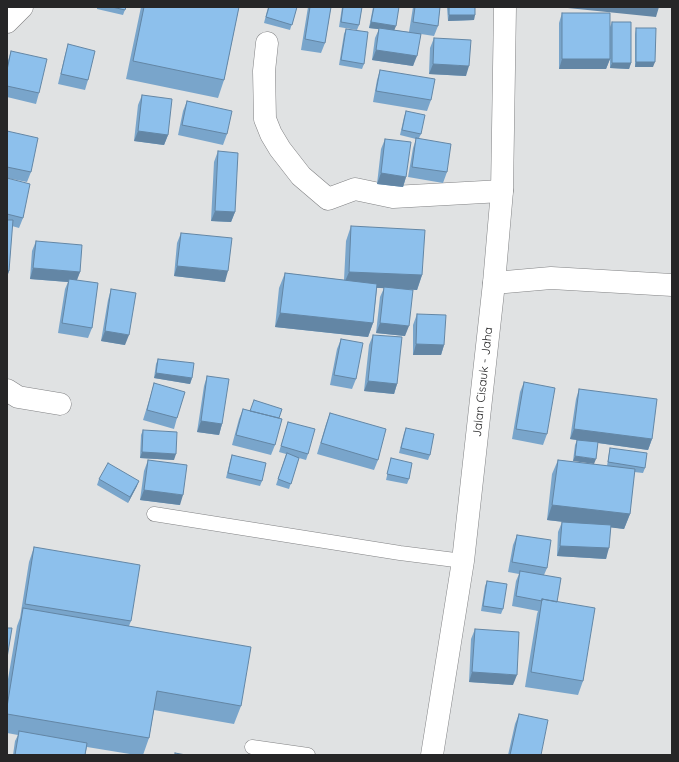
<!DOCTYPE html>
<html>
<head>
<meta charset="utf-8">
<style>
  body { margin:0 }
  #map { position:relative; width:679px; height:762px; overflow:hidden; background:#e0e2e3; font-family:Quicksand,sans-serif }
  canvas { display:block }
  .frame { position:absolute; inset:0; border:8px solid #262627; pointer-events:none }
</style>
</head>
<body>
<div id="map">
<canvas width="679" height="762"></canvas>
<div class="frame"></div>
</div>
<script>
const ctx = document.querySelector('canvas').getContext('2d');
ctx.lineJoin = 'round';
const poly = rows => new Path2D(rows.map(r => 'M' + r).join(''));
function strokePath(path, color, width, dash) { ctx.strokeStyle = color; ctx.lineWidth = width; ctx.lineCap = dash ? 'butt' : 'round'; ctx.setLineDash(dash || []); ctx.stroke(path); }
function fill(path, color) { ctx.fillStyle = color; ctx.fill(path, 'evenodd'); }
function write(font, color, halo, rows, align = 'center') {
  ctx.font = font + ' Quicksand,sans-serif'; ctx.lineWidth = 3; ctx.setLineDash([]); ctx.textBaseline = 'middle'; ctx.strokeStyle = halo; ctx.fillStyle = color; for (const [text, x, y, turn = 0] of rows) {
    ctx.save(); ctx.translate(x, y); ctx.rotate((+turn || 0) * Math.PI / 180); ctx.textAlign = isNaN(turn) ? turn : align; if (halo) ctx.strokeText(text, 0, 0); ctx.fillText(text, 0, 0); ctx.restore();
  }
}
const lane = poly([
  [154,514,400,553,463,561],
  [252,747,308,755]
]);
const street = poly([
  [7,22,22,7],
  [267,43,264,71,265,119,271,134,280,149,301,176,328,199,355,189,393,197,502,191],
  [494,283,551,278,672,285],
  [7,390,18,397,60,404]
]);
const primary = poly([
  [432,755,463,561,494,283,502,191,505,7]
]);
strokePath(lane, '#818284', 15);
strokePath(street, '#818284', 23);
strokePath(primary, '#818284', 23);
strokePath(lane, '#fff', 14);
strokePath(street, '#fff', 22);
strokePath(primary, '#fff', 22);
fill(poly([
  [97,7,126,7,123,15,97,9],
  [141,7,239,7,224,80,218,98,126,79],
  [268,7,297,7,290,30,264,23],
  [308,7,331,7,325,43,321,53,301,50],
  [342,7,362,7,359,25,357,30,339,27],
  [373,7,399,7,394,30,409,32,413,7,440,7,438,26,434,36,421,34,413,66,372,60,375,38,379,29,369,28],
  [447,7,475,7,474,20,448,21],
  [562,13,610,59,606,69,559,69,559,23],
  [612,22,631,63,629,69,610,68,610,27],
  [636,28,653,67,635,67,635,34],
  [346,29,364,64,362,69,339,65,344,34],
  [434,38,466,76,429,74,430,48],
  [68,44,88,80,85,90,58,84,65,55],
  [11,51,39,93,36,104,7,97,7,64],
  [380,70,431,100,427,111,373,102,377,80],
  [142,95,168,135,164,145,134,141,138,105],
  [187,101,227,134,223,145,178,135,183,111],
  [406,111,421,134,419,138,447,172,443,183,408,177,413,148,416,139,400,135,404,117],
  [7,131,31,172,27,182,7,178],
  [385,139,406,177,403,187,377,184,381,149],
  [218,151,235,212,231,222,211,221,214,162],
  [7,178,23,218,19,228,12,226,9,271,7,277],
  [351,226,422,275,417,290,408,289,405,336,376,333,380,297,384,288,377,288,373,323,368,337,275,327,279,288,285,273,344,280,346,241],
  [181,233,225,282,174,276,177,243],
  [36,241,80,272,77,280,92,328,88,338,58,333,65,289,68,282,30,279,32,251],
  [111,289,125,345,101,341,108,300],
  [417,314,444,345,441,355,413,355,413,325],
  [373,335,397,384,394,394,364,391,369,345],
  [341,339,356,379,352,389,330,385,337,349],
  [158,359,192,378,190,384,154,378,156,364],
  [207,376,222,424,219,435,197,432,204,386],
  [524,382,547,434,543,445,512,439,520,392],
  [154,383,177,418,174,429,143,420,151,394],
  [579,389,652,439,648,450,598,443,573,461,575,445,577,440,570,439,576,399],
  [243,409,279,418,275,445,271,455,232,445,239,419],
  [330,413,378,460,374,470,317,454,326,424],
  [288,422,308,454,306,460,299,458,289,489,276,485,286,454,279,452],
  [406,428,430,455,428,460,399,453,404,433],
  [143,430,174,460,140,458,141,435],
  [610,448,645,468,643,473,634,472,630,514,624,529,611,527,606,559,557,556,558,532,562,522,573,523,547,520,552,474,558,460,607,466,609,453],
  [232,455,262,481,260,486,226,478,230,461],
  [391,458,409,479,407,484,386,480],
  [148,460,180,505,140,500,144,471],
  [99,479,137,486,128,503,97,485],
  [517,535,547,568,544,575,557,602,583,681,578,695,525,687,537,614,538,611,512,606,516,581,519,574,508,572,513,545],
  [34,547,131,621,129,626,241,706,234,724,154,710,149,738,143,755,136,755,87,747,85,755,13,755,15,741,18,735,7,733,7,685,17,626,20,618,29,562],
  [487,581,503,609,501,614,481,611,485,586],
  [475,629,513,685,469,682,471,639],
  [519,714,541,755,508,755,515,724]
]), '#79a5cb');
fill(poly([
  [558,7,659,7,656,17],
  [449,15,475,15,474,20,448,21],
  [371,22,396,26,394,31,369,28],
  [376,50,417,56,413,66,372,60],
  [562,59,610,59,606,69,559,69],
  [636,62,655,62,653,67,635,67],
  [612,63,631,63,629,69,610,68],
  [433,64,469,66,466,76,429,74],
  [138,131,168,135,164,145,134,141],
  [381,173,406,177,403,187,377,184],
  [215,211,235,212,231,222,211,221],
  [177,266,228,271,225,282,174,276],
  [33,268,80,272,76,282,69,279,68,282,30,279],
  [7,270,9,271,7,277],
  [349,272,422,275,417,290,343,286],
  [280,313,373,323,368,337,275,327],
  [380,323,409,326,405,336,376,333],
  [105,331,129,335,125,345,101,341],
  [416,344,444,345,441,355,413,355],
  [156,373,192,378,190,384,154,378],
  [368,381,397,384,394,394,364,391],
  [201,421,222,424,219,435,197,432],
  [574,429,652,439,648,450,570,439],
  [142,452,176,454,174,460,140,458],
  [575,456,596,459,594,464,573,461],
  [139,481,137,486,128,503,130,497],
  [144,490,183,495,180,505,140,500],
  [552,505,630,514,624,529,547,520],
  [560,546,609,548,606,559,557,556],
  [472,672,517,675,513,685,469,682]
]), '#6386a5');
const building = poly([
  [112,7,126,7,125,10,112,7],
  [144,7,239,7,224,80,133,61,144,7],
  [269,7,297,7,292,25,266,17,269,7],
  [310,7,331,7,325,43,305,39,310,7],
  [343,7,362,7,359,25,341,22,343,7],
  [374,7,399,7,396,26,371,22,374,7],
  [415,7,440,7,438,26,413,22,415,7],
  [449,7,475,7,475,15,449,15,449,7],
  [562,13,610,13,610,59,562,59,562,13],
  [612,22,631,22,631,63,612,63,612,22],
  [379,28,421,34,417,56,376,50,379,28],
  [636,28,656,28,655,62,636,62,636,28],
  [346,29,368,32,364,64,341,60,346,29],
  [434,38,471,40,469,66,433,64,434,38],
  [68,44,95,51,88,80,61,74,68,44],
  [11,51,47,59,39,93,7,86,7,70,11,51],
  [380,70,435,79,431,100,376,91,380,70],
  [142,95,172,99,168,135,138,131,142,95],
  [187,101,232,111,227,134,182,125,187,101],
  [406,111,425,115,421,134,402,130,406,111],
  [7,131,38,138,31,172,7,167,7,131],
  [416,138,451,144,447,172,412,167,416,138],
  [385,139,411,142,406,177,381,173,385,139],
  [218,151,238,153,235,212,215,211,218,151],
  [7,178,30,184,23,218,7,214,7,178],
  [7,220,13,220,9,271,7,270,7,220],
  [351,226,425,230,422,275,349,272,351,226],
  [181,233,232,238,228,271,177,266,181,233],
  [36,241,82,245,80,272,33,268,36,241],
  [285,273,377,284,373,323,280,313,285,273],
  [69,279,98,283,92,328,62,323,69,279],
  [384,287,413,290,409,326,380,323,384,287],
  [111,289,136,293,129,335,105,331,111,289],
  [417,314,446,315,444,345,416,344,417,314],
  [373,335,402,337,397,384,368,381,373,335],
  [341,339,363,343,356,379,334,375,341,339],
  [158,359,194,363,192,378,156,373,158,359],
  [207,376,229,379,222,424,201,421,207,376],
  [524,382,555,388,547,434,516,429,524,382],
  [154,383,185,392,177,418,147,410,154,383],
  [579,389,657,399,652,439,574,429,579,389],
  [254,400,282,409,279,418,250,411,254,400],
  [243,409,282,419,275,445,236,435,243,409],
  [330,413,386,429,378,460,321,443,330,413],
  [288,422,315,429,308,454,281,446,288,422],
  [406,428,434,434,430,455,401,448,406,428],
  [143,430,177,432,176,454,142,452,143,430],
  [577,440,598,442,596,459,575,456,577,440],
  [610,448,647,453,645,468,608,462,610,448],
  [287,453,299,458,291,484,278,479,287,453],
  [232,455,266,463,262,481,228,473,232,455],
  [391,458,412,463,409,479,387,474,391,458],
  [148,460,187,465,183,495,144,490,148,460],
  [558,460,635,469,630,514,552,505,558,460],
  [108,463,139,481,130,497,99,479,108,463],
  [562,522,611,525,609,548,560,546,562,522],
  [517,535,551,540,547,568,512,562,517,535],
  [34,547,140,565,131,621,25,604,34,547],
  [520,571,561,578,557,602,542,599,542,601,516,596,520,571],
  [487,581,507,584,503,609,483,606,487,581],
  [542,599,595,608,583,681,531,672,542,599],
  [23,608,251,647,241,706,157,691,149,738,7,714,7,707,23,608],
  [7,628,12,628,7,658,7,628],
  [475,629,519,632,517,675,472,672,475,629],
  [519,714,548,720,541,755,510,755,519,714],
  [19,731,87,743,85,755,15,755,19,731],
  [175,753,186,755,175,755,175,753]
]);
fill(building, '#8dc0ec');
strokePath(building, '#6386a5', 1);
write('12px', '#262627', '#fff', [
  ["Jalan Cisauk - Jaha",483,382,-84]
]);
</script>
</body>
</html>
